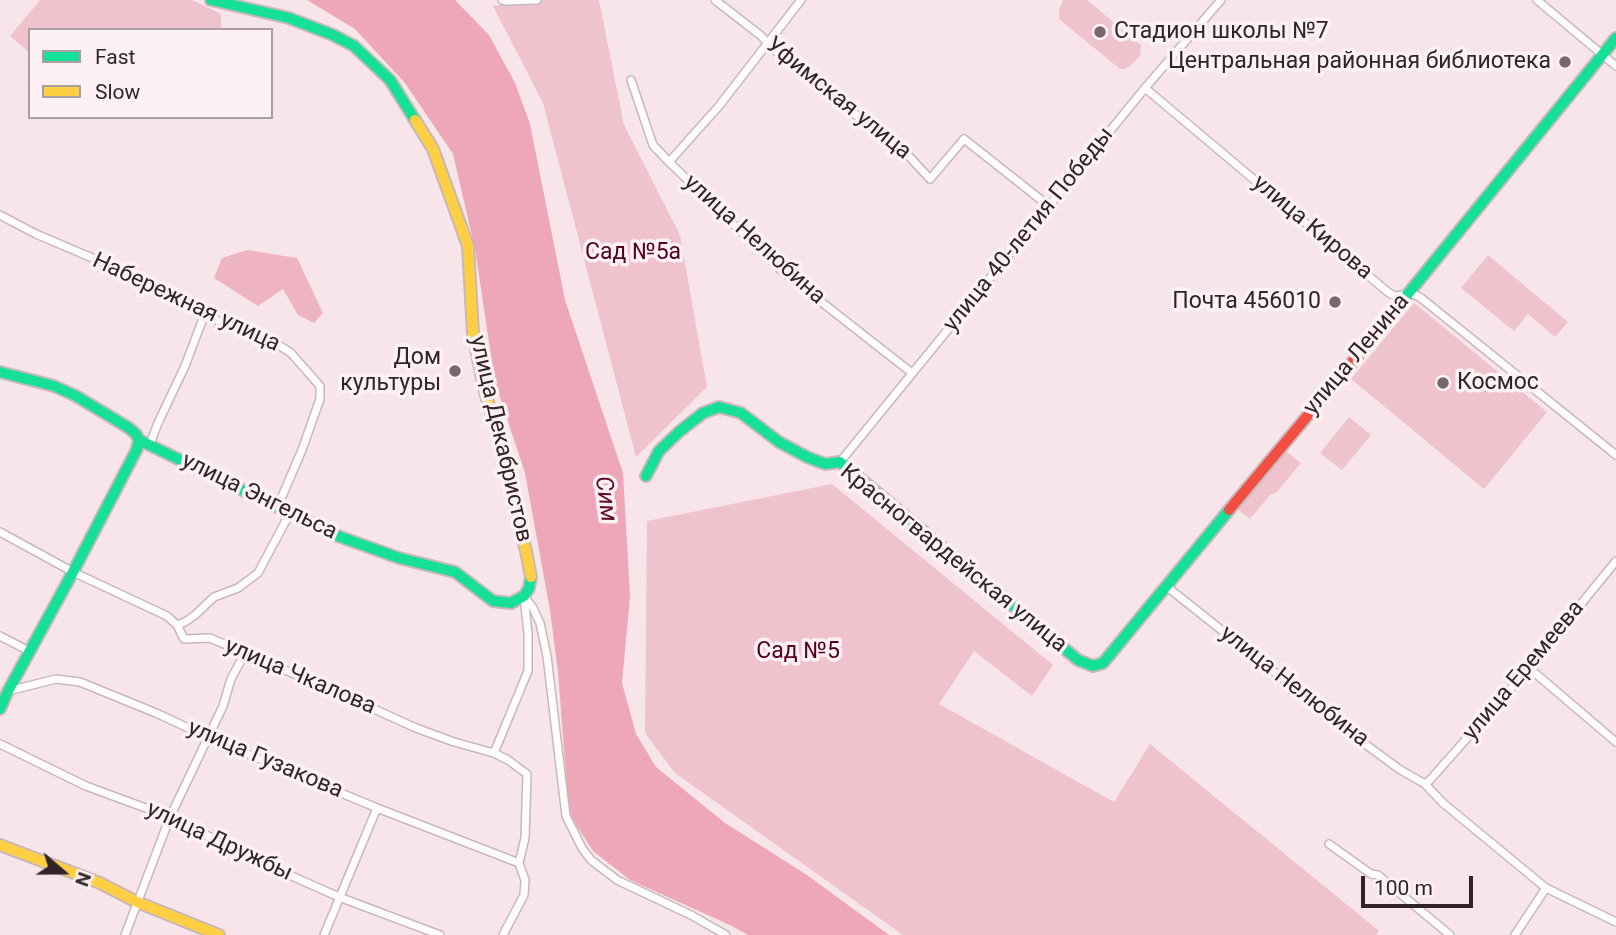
<!DOCTYPE html>
<html>
<head>
<meta charset="utf-8">
<style>
  body { margin:0 }
  #map { position:relative; width:1616px; height:935px; overflow:hidden; background:#f7e5e9; font-family:Roboto,sans-serif }
  canvas { display:block }
  .legend { position:absolute; left:28px; top:28px; width:245px; height:91px; box-sizing:border-box; background:#fef1f3; border:2px solid #ac9fa1; margin:0; padding:9px 12px; list-style:none; font-size:21px; color:#302427 }
  .legend li { display:flex; align-items:center; gap:14px; height:35px }
  .legend b { width:35px; border:2px solid #ac9fa1 }
  .north { position:absolute; left:28px; top:837px; width:70px; height:70px; -webkit-text-stroke:5px #fef1f3; paint-order:stroke; rotate:110deg; font-size:19px; font-weight:700; line-height:28px; text-align:center; color:#302427 }
  .north::after { content:''; display:block; margin:auto; width:24px; height:32px; background:#302427; clip-path:polygon(50% 0,100% 100%,50% 72%,0 100%) }
  .scale { position:absolute; left:1361px; top:876px; width:112px; height:32px; box-sizing:border-box; border:4px solid #302427; border-top:0; padding-left:9px; font-size:21px; line-height:24px; white-space:nowrap; color:#302427; -webkit-text-stroke:5px #fef1f3; paint-order:stroke }
</style>
</head>
<body>
<div id="map">
<canvas width="1616" height="935"></canvas>
<ul class="legend">
<li><b style="height:9px;background:#16e098"></b>Fast</li>
<li><b style="height:9px;background:#ffcf43"></b>Slow</li>
</ul>
<div class="north">N</div>
<div class="scale">100 m</div>
</div>
<script>
const ctx = document.querySelector('canvas').getContext('2d');
ctx.lineJoin = 'round';
function fill(path, color) { ctx.fillStyle = color; ctx.fill(path, 'evenodd'); }
const poly = rows => new Path2D(rows.map(r => 'M' + r).join(''));
function strokePath(path, color, width, dash) { ctx.strokeStyle = color; ctx.lineWidth = width; ctx.lineCap = dash ? 'butt' : 'round'; ctx.setLineDash(dash || []); ctx.stroke(path); }
function write(font, color, halo, rows, align = 'center') {
  ctx.font = font + ' Roboto,sans-serif'; ctx.lineWidth = 7; ctx.setLineDash([]); ctx.textBaseline = 'middle'; ctx.strokeStyle = halo; ctx.fillStyle = color; for (const [text, x, y, turn = 0] of rows) {
    ctx.save(); ctx.translate(x, y); ctx.rotate((+turn || 0) * Math.PI / 180); ctx.textAlign = isNaN(turn) ? turn : align; if (halo) ctx.strokeText(text, 0, 0); ctx.fillText(text, 0, 0); ctx.restore();
  }
}
fill(poly([
  [40,0,192,0,221,14,221,30,30,30,30,53,10,36],
  [538,0,599,0,624,125,680,235,707,387,636,457,543,103,493,6],
  [1063,0,1087,0,1141,45,1140,56,1131,65,1125,69,1120,69,1059,19,1059,10],
  [1488,255,1568,322,1555,337,1528,314,1514,331,1461,288],
  [1414,303,1547,412,1484,489,1351,379],
  [1349,417,1371,435,1342,470,1320,453],
  [1284,450,1301,463,1276,493,1270,495,1250,519,1236,508],
  [832,484,1053,665,1032,696,974,651,939,704,1114,802,1150,744,1378,930,1377,935,903,935,675,773,645,733,647,521]
]), '#efc3ce');
fill(poly([
  [247,250,297,258,323,313,314,323,298,315,283,289,258,306,214,278,222,258]
]), '#efb4c2');
fill(poly([
  [307,0,455,0,489,35,515,83,530,124,565,300,623,473,630,596,622,683,636,734,656,767,725,823,807,875,889,935,748,935,730,925,630,880,593,851,569,814,558,672,550,610,525,473,495,382,475,249,453,154,405,83,355,29]
]), '#eea7b9');
const street = poly([
  [502,0,505,1,537,0],
  [715,0,760,35,782,57,838,103,895,141,930,179,964,139,1050,207],
  [1537,0,1616,66],
  [631,80,653,145,669,162,783,272,912,373],
  [1145,88,1389,293,1395,296,1414,294,1421,298,1616,455],
  [669,162,719,106,801,0],
  [0,215,36,234,123,271,204,316,250,331,271,340,291,353,320,386,320,399,302,450,277,508],
  [150,444,158,423,185,366,204,316],
  [840,462,1145,88,1221,0],
  [0,532,73,572,167,616,177,625,184,639,210,638,332,690,416,728,454,742,494,753,508,760,527,774,525,838,519,863,525,880,524,895,503,935],
  [1166,586,1365,744,1399,769,1425,784,1430,780,1529,668,1616,561],
  [524,596,533,608,540,623,547,656,566,816,582,848,591,860,617,880,691,915,726,935],
  [177,625,185,622,195,615,214,597,238,588,258,573,290,513],
  [0,636,29,651],
  [1529,668,1616,742],
  [8,691,56,679,80,682,156,713,199,733,207,741,224,744,377,808,519,863],
  [0,744,86,786,170,817,258,861,339,897,440,935],
  [494,753,528,671,528,633,524,596],
  [1425,784,1443,803,1546,888,1616,922],
  [1329,844,1371,874,1378,875,1450,935],
  [125,935,170,817,223,706,231,679,245,653],
  [324,935,377,808],
  [1515,935,1546,888]
]);
const fast = poly([
  [211,0,289,18,333,35,354,46,390,80,415,120],
  [1364,348,1616,38],
  [0,372,54,386,76,396,129,428,136,434,139,440,335,535,399,558,455,572,493,601,511,603,524,596,529,588,531,577],
  [646,476,659,451,680,431,703,413,719,407,741,413,779,442,807,457,825,464,840,462,1078,660,1093,666,1103,663,1229,510],
  [0,709,8,691,73,572,137,449,139,440]
]);
const slow = poly([
  [415,120,433,149,468,246,473,333,484,388,499,440,526,551,531,577],
  [0,845,100,883,137,902,219,935]
]);
const jam = poly([
  [1229,510,1364,348]
]);
strokePath(street, '#c7b8bc', 10);
strokePath(fast, '#c7b8bc', 14);
strokePath(slow, '#c7b8bc', 14);
strokePath(jam, '#c7b8bc', 14);
strokePath(street, '#fefbfc', 7);
strokePath(fast, '#16e098', 10);
strokePath(slow, '#ffcf43', 10);
strokePath(jam, '#f24e42', 10);
for (const [x, y, r, color] of [
  [1100,32,7,"#76686b"],
  [1565,62,7,"#76686b"],
  [1335,302,7,"#76686b"],
  [455,371,7,"#76686b"],
  [1443,383,7,"#76686b"]
]) { const dot = new Path2D(); dot.arc(x, y, r, 0, 2 * Math.PI); ctx.fillStyle = color; ctx.fill(dot); strokePath(dot, '#fef1f3', 2.5); }
write('23px', '#302427', '#fef1f3', [
  ["Стадион школы №7",1114,32,"left"],
  ["Центральная районная библиотека",1551,62],
  ["Почта 456010",1321,302],
  ["Дом",441,358],
  ["культуры",441,384],
  ["Космос",1457,383,"left"]
], 'right');
write('23px', '#302427', '#fef1f3', [
  ["Уфимская улица",838,99,39],
  ["улица Кирова",1312,228,40],
  ["улица 40-летия Победы",1029,230,-51],
  ["улица Нелюбина",754,240,42],
  ["Набережная улица",186,303,25],
  ["улица Ленина",1357,355,-50],
  ["улица Декабристов",500,439,77],
  ["улица Энгельса",259,497,26],
  ["Красногвардейская улица",953,559,39],
  ["улица Еремеева",1524,671,-50],
  ["улица Чкалова",300,677,23],
  ["улица Нелюбина",1294,687,38],
  ["улица Гузакова",265,760,23],
  ["улица Дружбы",219,842,25]
]);
write('23px', '#530023', '#fef1f3', [
  ["Сад №5а",633,253],
  ["Сад №5",798,652]
]);
write('italic 24px', '#600d2d', '#fef1f3', [
  ["Сим",605,499,82]
]);
</script>
</body>
</html>
